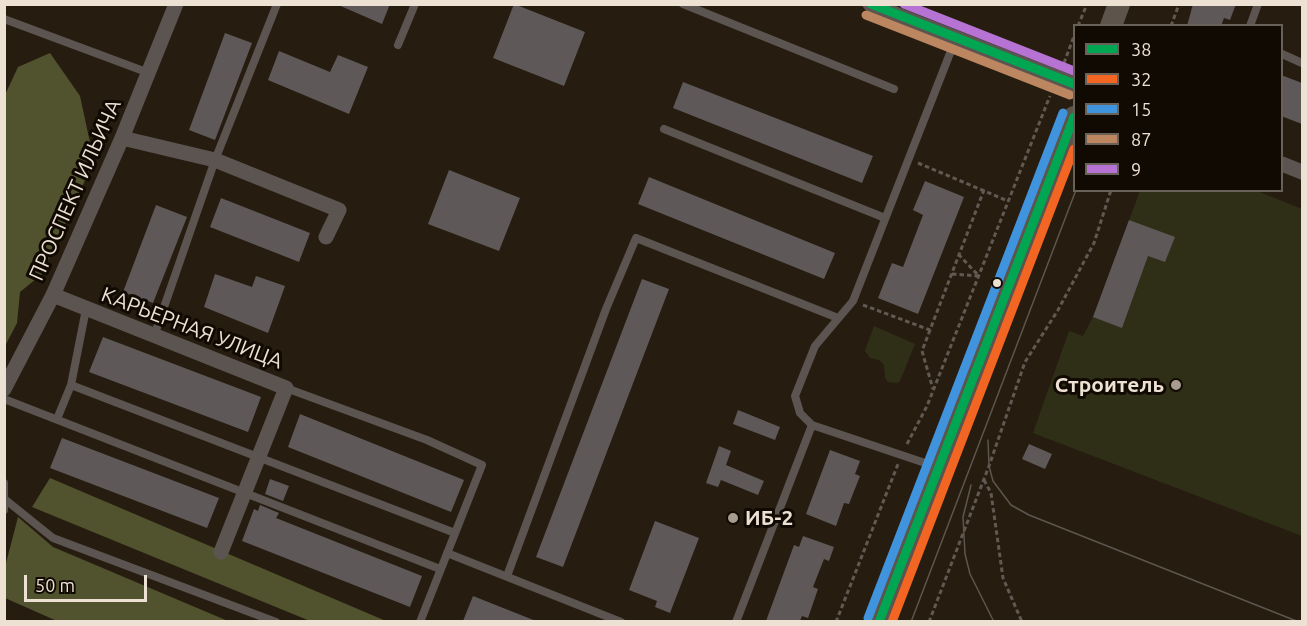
<!DOCTYPE html>
<html>
<head>
<meta charset="utf-8">
<style>
  body { margin:0 }
  #map { position:relative; width:1307px; height:626px; overflow:hidden; background:#261d10; font-family:Ubuntu,sans-serif }
  canvas { display:block }
  .frame { position:absolute; inset:0; border:6px solid #ede1d4; pointer-events:none }
  .legend { position:absolute; left:1073px; top:24px; width:210px; height:168px; box-sizing:border-box; background:#110a03; border:2px solid #696057; margin:0; padding:8px 10px; list-style:none; font-size:18px; color:#ede1d4 }
  .legend li { display:flex; align-items:center; gap:12px; height:30px }
  .legend b { width:30px; border:2px solid #696057 }
  .scale { position:absolute; left:24px; top:575px; width:123px; height:27px; box-sizing:border-box; border:3px solid #ede1d4; border-top:0; padding-left:8px; font-size:18px; line-height:21px; white-space:nowrap; color:#ede1d4; -webkit-text-stroke:4px #110a03; paint-order:stroke }
</style>
</head>
<body>
<div id="map">
<canvas width="1307" height="626"></canvas>
<div class="frame"></div>
<ul class="legend">
<li><b style="height:8px;background:#00a651"></b>38</li>
<li><b style="height:8px;background:#f26522"></b>32</li>
<li><b style="height:8px;background:#4094de"></b>15</li>
<li><b style="height:8px;background:#bb8660"></b>87</li>
<li><b style="height:8px;background:#b673d3"></b>9</li>
</ul>
<div class="scale">50 m</div>
</div>
<script>
const ctx = document.querySelector('canvas').getContext('2d');
ctx.lineJoin = 'round';
function fill(path, color) { ctx.fillStyle = color; ctx.fill(path, 'evenodd'); }
const poly = rows => new Path2D(rows.map(r => 'M' + r).join(''));
function strokePath(path, color, width, dash) { ctx.strokeStyle = color; ctx.lineWidth = width; ctx.lineCap = dash ? 'butt' : 'round'; ctx.setLineDash(dash || []); ctx.stroke(path); }
function write(font, color, halo, rows, align = 'center') {
  ctx.font = font + ' Ubuntu,sans-serif'; ctx.lineWidth = 6; ctx.setLineDash([]); ctx.textBaseline = 'middle'; ctx.strokeStyle = halo; ctx.fillStyle = color; for (const [text, x, y, turn = 0] of rows) {
    ctx.save(); ctx.translate(x, y); ctx.rotate((+turn || 0) * Math.PI / 180); ctx.textAlign = isNaN(turn) ? turn : align; if (halo) ctx.strokeText(text, 0, 0); ctx.fillText(text, 0, 0); ctx.restore();
  }
}
fill(poly([
  [1140,191,1257,191,1302,209,1302,536,1033,433,1069,331,1083,336,1093,317],
  [874,326,915,344,900,381,897,383,888,382,885,378,884,365,879,360,870,358,865,351]
]), '#2f2f18');
fill(poly([
  [50,53,80,96,94,161,42,274,20,292,17,323,5,346,5,95,18,67],
  [50,478,386,621,310,621,32,507],
  [18,517,53,547,228,621,57,621,5,598,5,567]
]), '#51532e');
fill(poly([
  [336,4,390,4,382,24],
  [514,4,585,32,564,86,493,58],
  [1193,4,1236,4,1230,20,1224,18,1221,26,1187,26],
  [225,33,252,43,215,140,189,130],
  [279,51,330,72,338,55,368,67,349,114,268,80],
  [1281,75,1302,83,1302,124,1281,116],
  [683,82,873,156,862,183,673,108],
  [449,170,520,198,499,251,428,224],
  [649,177,835,253,824,279,638,204],
  [925,181,964,197,918,314,878,298,892,263,903,267,923,215,913,210],
  [221,198,310,233,299,262,210,227],
  [156,205,187,217,153,303,123,292],
  [1129,220,1175,237,1165,262,1148,256,1122,328,1093,317],
  [215,274,252,287,256,276,285,286,268,333,204,307],
  [642,279,669,289,563,567,536,557],
  [103,337,261,397,248,432,89,372],
  [738,410,780,427,775,440,733,424],
  [300,414,464,480,451,512,288,447],
  [62,438,219,498,207,528,50,468],
  [1029,444,1052,454,1045,469,1022,459],
  [719,446,731,451,726,465,764,481,758,495,721,480,718,487,706,483],
  [830,450,860,461,855,474,860,476,849,504,844,503,836,526,806,514],
  [270,479,289,486,283,501,265,494],
  [260,505,279,513,276,518,422,576,410,607,242,541,254,509,258,511],
  [655,521,699,538,670,613,655,607,657,601,629,590],
  [803,536,834,547,829,561,824,559,813,587,818,589,808,618,802,616,800,621,766,621,794,545,799,547],
  [473,596,536,621,463,621]
]), '#5e5858');
strokePath(poly([
  [1078,26,1087,4],
  [1171,26,1179,4],
  [1064,63,1074,36],
  [918,163,1008,201],
  [952,274,979,276,959,255],
  [863,305,930,330,984,190],
  [930,330,922,351,933,389],
  [907,444,927,406,1050,96],
  [984,480,991,493,1003,578,1022,622],
  [836,622,898,464],
  [929,622,989,466,1025,362,1058,310,1094,243,1111,190]
]), '#625953', 3, [4.5, 3]);
strokePath(poly([
  [683,4,894,89],
  [4,19,149,73],
  [1250,26,1258,4],
  [398,45,415,4],
  [1282,54,1302,63],
  [664,129,885,218],
  [154,336,215,160,277,4],
  [71,385,86,309],
  [286,388,427,440,482,465,420,622],
  [4,399,440,569],
  [57,419,71,385,455,533],
  [937,467,812,425,800,413,795,396,815,346,853,301,956,38],
  [4,483,4,510],
  [7,501,53,538,276,622],
  [447,553,621,622],
  [507,576,606,309,636,238,838,318],
  [736,622,812,425]
]), '#5c5450', 8);
strokePath(poly([
  [870,4,1074,84],
  [122,138,215,160,339,210,326,237],
  [1282,164,1302,172],
  [53,295,286,388,221,552],
  [4,389,53,295,122,138,176,4]
]), '#5c5450', 15);
strokePath(poly([
  [1111,26,1119,4],
  [879,622,1074,117]
]), '#5d544c', 22);
strokePath(poly([
  [988,440,989,466,993,481,1011,505,1029,515,1299,622],
  [971,485,963,517,965,554,970,574,994,622],
  [911,622,1076,190]
]), '#5d564e', 1.5);
strokePath(poly([
  [871,4,1074,84],
  [879,622,1074,117]
]), '#00a651', 9);
strokePath(poly([
  [892,622,1074,149]
]), '#f26522', 9);
strokePath(poly([
  [868,618,1063,113]
]), '#4094de', 9);
strokePath(poly([
  [866,15,1070,95]
]), '#bb8660', 9);
strokePath(poly([
  [904,4,1074,71]
]), '#b673d3', 9);
for (const [x, y, r, color] of [
  [997,283,5,"#ede1d4"],
  [1176,385,6,"#a79c8f"],
  [733,518,6,"#a79c8f"]
]) { const dot = new Path2D(); dot.arc(x, y, r, 0, 2 * Math.PI); ctx.fillStyle = color; ctx.fill(dot); strokePath(dot, '#110a03', 2); }
write('21px', '#ede1d4', '#110a03', [
  ["ПРОСПЕКТ ИЛЬИЧА",75,190,-66],
  ["КАРЬЕРНАЯ УЛИЦА",192,328,21]
]);
write('bold 21px', '#ede1d4', '#110a03', [
  ["Строитель",1164,385],
  ["ИБ-2",745,518,"left"]
], 'right');
</script>
</body>
</html>
